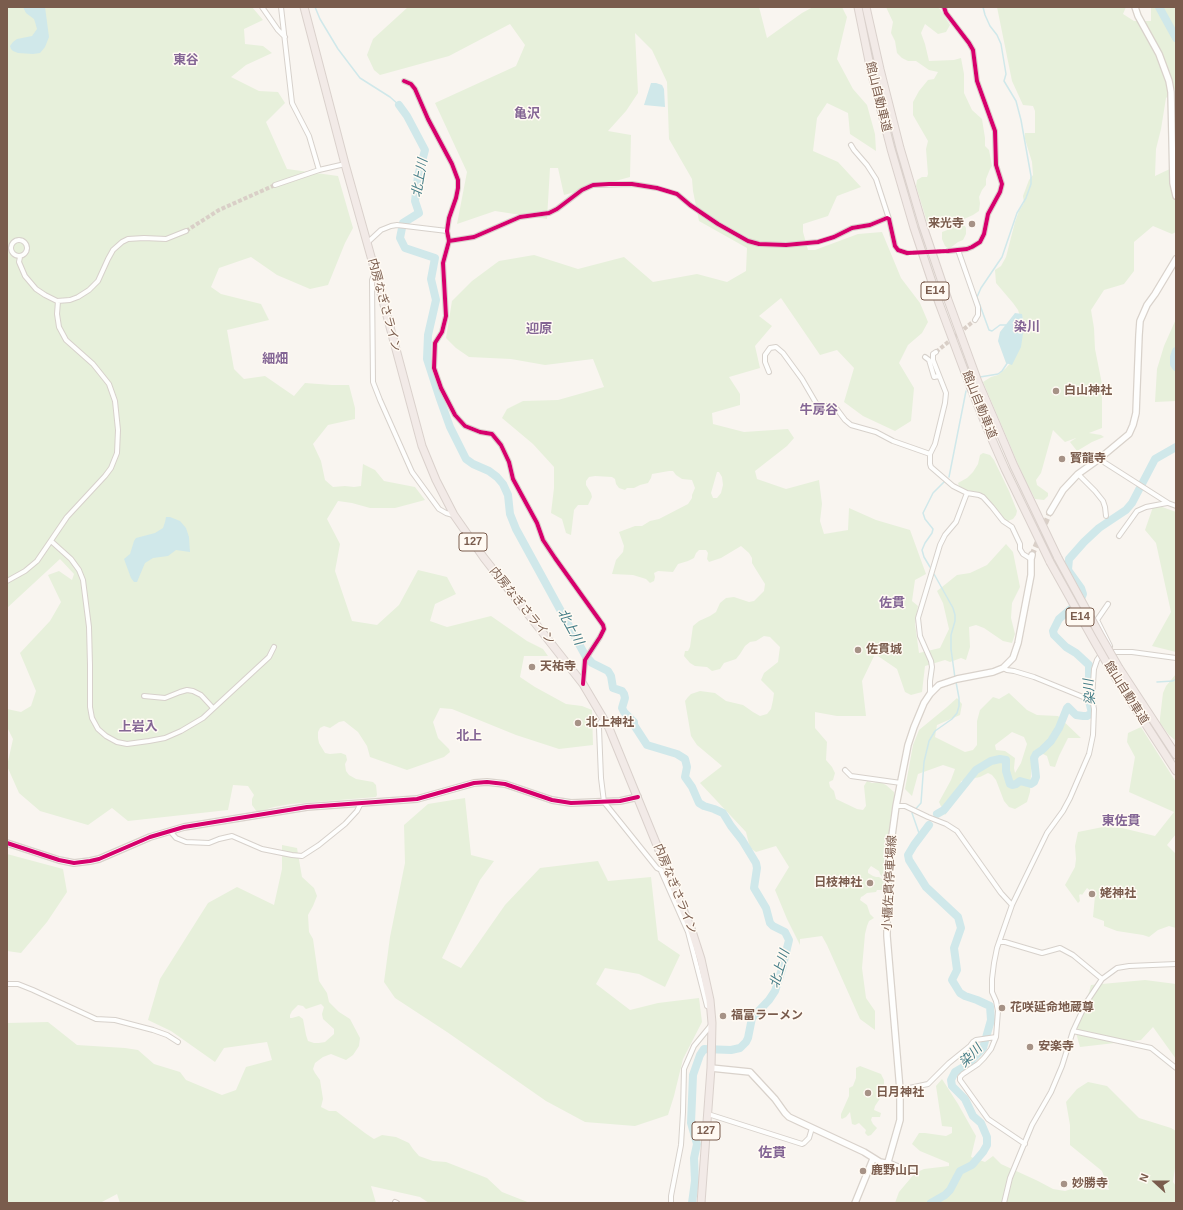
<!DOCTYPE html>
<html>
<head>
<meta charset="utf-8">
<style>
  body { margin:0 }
  #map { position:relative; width:1183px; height:1210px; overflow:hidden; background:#f9f5f0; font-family:Helvetica,sans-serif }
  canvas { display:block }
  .frame { position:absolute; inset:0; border:8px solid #7a5c4d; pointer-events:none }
  .north { position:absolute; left:1135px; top:1162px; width:40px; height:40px; -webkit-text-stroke:3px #fffaf3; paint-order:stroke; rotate:291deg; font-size:11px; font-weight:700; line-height:16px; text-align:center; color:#7a5c4d }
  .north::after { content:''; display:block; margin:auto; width:14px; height:18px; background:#7a5c4d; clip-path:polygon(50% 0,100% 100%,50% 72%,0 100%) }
</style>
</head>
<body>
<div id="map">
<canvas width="1183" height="1210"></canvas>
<div class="frame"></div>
<div class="north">N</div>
</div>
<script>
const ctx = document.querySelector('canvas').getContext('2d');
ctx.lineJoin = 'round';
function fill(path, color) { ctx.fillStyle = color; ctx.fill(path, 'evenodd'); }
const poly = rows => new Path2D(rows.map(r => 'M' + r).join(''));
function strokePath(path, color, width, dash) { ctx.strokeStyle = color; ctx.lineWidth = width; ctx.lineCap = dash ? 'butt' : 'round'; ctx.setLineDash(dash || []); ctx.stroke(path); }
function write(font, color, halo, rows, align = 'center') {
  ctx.font = font + ' Helvetica,"Noto Sans JP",sans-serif'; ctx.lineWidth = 3; ctx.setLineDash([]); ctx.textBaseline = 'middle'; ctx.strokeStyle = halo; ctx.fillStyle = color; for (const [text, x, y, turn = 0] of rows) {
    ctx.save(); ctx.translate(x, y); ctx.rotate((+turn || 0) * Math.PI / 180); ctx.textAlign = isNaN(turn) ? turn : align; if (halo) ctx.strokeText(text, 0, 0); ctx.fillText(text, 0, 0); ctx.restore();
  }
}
fill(poly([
  [7,7,252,7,263,20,244,29,245,44,263,46,272,53,246,65,231,77,259,91,278,92,285,103,266,122,287,169,338,176,353,228,345,243,328,285,310,289,277,275,251,257,219,268,211,287,221,294,261,304,269,320,227,330,234,369,244,379,265,376,294,396,305,383,332,385,349,385,355,408,355,419,328,425,313,444,321,461,325,480,333,487,345,486,354,487,361,486,363,464,375,470,384,481,415,487,425,500,395,508,370,508,352,503,338,501,327,519,340,544,335,571,352,621,377,625,399,605,418,570,447,577,456,594,435,604,430,621,447,627,491,616,527,641,543,649,548,656,524,656,520,677,535,687,566,704,582,706,592,710,593,745,559,749,516,735,452,709,440,708,433,722,438,738,449,749,450,752,444,757,407,770,370,757,367,746,358,732,344,721,339,722,330,728,324,726,320,728,318,732,318,738,319,743,325,753,330,754,341,753,346,755,347,760,345,764,346,771,349,775,356,779,373,782,376,785,377,795,376,797,291,804,274,807,257,812,252,805,252,799,254,795,248,786,233,785,228,810,128,821,112,808,88,825,40,811,19,793,7,766,13,739,7,727,7,709,21,712,31,706,36,691,20,653,50,621,61,602,48,575,59,571,72,580,74,574,60,559,7,608],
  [408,7,759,7,767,38,802,13,813,7,842,7,847,17,837,59,853,89,867,105,875,134,876,151,850,134,848,113,827,103,817,118,813,151,838,162,861,187,837,196,828,216,803,224,803,232,808,250,815,250,858,234,882,232,901,278,920,303,928,322,922,333,908,345,899,363,914,388,911,421,895,431,863,416,844,402,854,368,837,350,820,355,781,298,759,316,772,326,755,346,760,368,729,377,740,394,740,405,712,413,713,424,744,432,788,429,794,438,787,446,755,471,757,479,786,489,819,480,822,504,820,521,824,534,848,530,849,508,876,520,910,530,926,574,915,580,912,601,918,606,915,624,919,653,940,648,949,629,943,603,937,591,957,575,970,573,987,565,1006,544,1013,552,1020,587,1012,603,1011,618,1015,634,1012,643,1003,641,984,628,976,625,969,627,970,647,966,660,961,658,950,662,945,660,925,666,922,692,911,695,905,692,897,669,875,654,862,681,866,716,837,716,815,712,815,728,827,742,826,760,832,767,835,773,833,780,829,782,830,787,834,791,836,799,857,809,863,810,866,806,864,786,867,781,872,783,880,782,886,785,894,792,895,798,886,850,887,873,886,877,883,878,880,874,879,871,871,866,868,870,868,873,873,876,876,877,879,877,882,879,885,884,884,888,882,890,877,890,876,892,867,893,863,896,861,897,860,900,867,905,870,914,874,918,869,921,867,926,865,934,862,968,866,998,875,1011,875,1030,860,1019,827,945,822,936,800,939,800,945,787,919,775,890,789,867,776,846,756,852,750,848,746,832,700,783,722,766,697,745,691,736,685,701,688,697,691,694,700,691,715,693,726,701,743,705,753,712,760,716,767,714,771,709,773,700,774,693,761,680,764,673,778,662,780,647,770,637,764,636,756,641,750,642,745,646,740,654,736,659,724,663,720,669,712,671,707,667,695,666,690,663,684,656,685,651,688,651,690,647,693,626,699,621,710,616,716,612,720,603,726,598,734,597,749,602,754,601,764,591,765,584,755,568,752,563,752,558,749,553,741,546,721,558,709,562,707,559,708,553,706,550,699,550,696,553,694,558,688,561,678,564,673,572,658,571,654,573,655,577,654,581,650,583,646,579,633,575,612,574,616,560,623,552,624,546,619,532,635,526,642,526,650,521,659,519,688,504,692,498,692,495,695,488,692,480,682,479,676,475,673,471,669,471,652,474,651,478,648,483,640,485,634,488,627,488,625,490,619,488,616,484,615,479,612,477,595,476,589,477,586,481,586,485,591,493,592,497,588,505,578,505,574,510,571,535,566,533,562,519,551,513,554,488,554,467,533,444,502,418,507,409,523,401,558,400,604,387,593,359,545,365,511,359,469,357,456,348,446,338,452,301,472,281,499,261,534,255,578,269,624,257,653,282,697,274,727,282,746,271,747,248,699,221,693,191,692,179,669,139,667,82,652,50,635,33,638,93,626,111,608,131,631,135,630,177,564,195,558,168,550,168,547,219,495,211,457,224,467,172,435,103,516,66,525,45,510,24,449,56,380,75,374,70,367,55,373,39],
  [717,472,719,472,722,477,723,485,721,493,717,498,713,498,711,493],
  [886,7,937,7,940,9,950,25,946,32,938,34,925,24,921,33,925,44,929,61,954,60,961,58,964,74,964,93,972,110,982,119,985,138,985,146,989,150,992,166,990,169,986,179,986,185,982,190,979,197,980,203,979,211,973,215,964,219,963,223,966,228,966,234,963,240,958,242,949,249,945,246,942,239,942,232,950,229,948,224,942,221,937,220,931,223,927,222,916,186,917,180,922,177,927,177,928,174,926,149,928,141,913,115,913,102,919,91,928,80,934,79,938,72,929,70,916,61,908,61,902,58,897,53,895,41,891,33,893,22],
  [997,7,1126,7,1123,14,1134,21,1151,21,1151,7,1176,7,1176,88,1166,98,1161,129,1156,149,1155,176,1176,166,1176,232,1172,234,1153,226,1134,242,1134,271,1124,284,1104,290,1091,310,1094,328,1095,349,1102,384,1102,428,1089,433,1101,435,1104,437,1092,442,1077,451,1070,442,1076,438,1065,442,1053,430,1041,473,1036,480,1037,485,1048,493,1048,496,1044,500,1035,499,1024,478,983,382,991,377,998,375,1006,368,1013,360,1020,316,1018,310,1013,303,996,283,995,270,1001,266,1006,257,1015,222,1019,211,1024,203,1023,196,1029,180,1033,175,1032,162,1025,139,1025,133,1035,133,1035,111,1033,106,1023,105,1012,81],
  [1176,319,1176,401,1155,402,1157,369,1164,346],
  [983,453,990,455,994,460,1009,491,1017,511,1016,515,1013,519,1005,522,996,509,981,493,966,490,959,486,958,483,967,478,973,472,978,464,980,455],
  [1154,504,1176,512,1176,652,1152,646,1171,612,1156,543,1145,530],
  [1176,674,1176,741,1169,735,1160,723,1160,718,1163,693,1166,686],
  [1009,693,1027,710,1037,715,1058,716,1081,738,1068,738,1059,756,1055,767,1050,766,1047,756,1035,750,1032,755,1030,792,1027,802,1015,809,1009,807,1004,801,996,780,992,775,988,773,980,777,961,781,958,797,945,815,939,802,951,780,955,769,943,765,918,774,912,796,905,789,913,745,919,730,947,707,957,698,962,704,960,715,937,725,935,737,965,752,973,750,977,745,977,721,980,710,993,697,999,699],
  [1012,732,1024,737,1027,744,1021,763,1015,773,1014,768,1015,758,1005,751,996,750,995,745],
  [1141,727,1176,782,1176,834,1167,845,1176,854,1176,928,1169,926,1158,930,1149,937,1143,935,1117,931,1104,926,1104,921,1093,917,1095,896,1092,892,1087,888,1082,895,1081,894,1079,895,1080,901,1078,903,1065,885,1075,867,1076,859,1075,846,1078,832,1103,827,1122,828,1155,836,1174,812,1129,792,1135,757,1127,742,1128,733],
  [465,798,471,855,494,861,480,880,442,958,461,968,505,905,540,868,598,861,608,881,651,877,658,940,680,955,665,987,639,974,605,968,596,984,630,1010,658,1003,699,998,702,1022,683,1059,674,1096,668,1115,635,1126,585,1122,546,1101,447,1032,395,998,384,982,390,937,405,863,404,825,428,804],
  [282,845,297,848,302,877,314,888,317,896,313,906,308,915,309,932,313,939,319,981,327,993,329,1002,339,1012,350,1019,360,1038,359,1046,353,1055,346,1060,331,1054,323,1057,315,1063,313,1069,315,1073,320,1080,323,1099,321,1107,329,1111,336,1111,365,1133,374,1139,382,1135,396,1137,409,1143,413,1149,419,1156,433,1161,446,1162,487,1178,502,1192,530,1203,429,1203,420,1197,371,1186,376,1203,120,1203,117,1194,100,1203,7,1203,7,1023,48,1022,77,1045,125,1048,138,1050,154,1064,180,1072,186,1080,222,1095,236,1090,246,1067,272,1060,267,1042,224,1048,215,1062,171,1031,148,1020,160,979,208,903,237,887,274,905,282,869],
  [321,1004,324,1007,322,1014,323,1019,334,1029,334,1034,325,1042,319,1043,314,1043,308,1041,306,1035,303,1019,299,1016,292,1018,290,1018,290,1015,292,1011,298,1005,303,1006,306,1009],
  [7,854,63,869,67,892,47,922,21,953,7,951],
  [1145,980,1176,984,1176,1059,1153,1027,1141,1040,1080,1047,1075,1029,1086,1003,1091,985],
  [860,1066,881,1074,884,1080,884,1087,881,1097,875,1106,874,1110,881,1113,880,1117,872,1117,871,1120,873,1124,877,1128,871,1135,868,1136,865,1133,866,1130,859,1123,855,1125,852,1124,850,1112,846,1117,842,1119,841,1118,841,1114,849,1096,849,1088,853,1086,856,1078,856,1068],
  [942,1079,958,1104,976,1136,971,1157,985,1162,993,1156,1001,1164,1038,1181,1053,1189,1065,1191,1084,1185,1109,1190,1102,1171,1070,1145,1070,1125,1066,1102,1077,1089,1088,1082,1107,1086,1139,1118,1171,1128,1176,1131,1176,1161,1173,1182,1176,1186,1176,1203,895,1203,899,1192,915,1173,924,1169,949,1166,949,1163,920,1151,912,1144,919,1133,925,1133,946,1136,952,1133,952,1127,942,1126,936,1086]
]), '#e7f0db');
fill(poly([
  [23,7,45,7,49,37,45,47,40,53,33,54,18,53,13,51,11,49,10,46,13,42,17,39,32,36,37,29,35,22,34,19,26,13],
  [651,83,656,83,662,85,664,89,665,107,644,105],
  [1015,313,1022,314,1024,327,1021,347,1012,365,1006,363,998,341,1000,332],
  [166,517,170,517,180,521,186,528,189,537,190,552,176,550,168,556,153,558,145,563,137,582,134,582,131,578,124,559,130,554,134,541,136,538,155,533,163,528,165,522]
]), '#d0e8ea');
strokePath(poly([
  [315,7,320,19,338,49,360,78,390,97,399,105],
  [983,7,985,15,990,26,997,35,1001,44,1006,74,1004,81,1016,101,1021,120,1031,176,1031,184,1026,198,1017,213,1002,257,981,288,977,297,989,330,992,331,1000,325,1006,325],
  [980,377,998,374,1002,371,1008,362],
  [949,477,966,391],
  [930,567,924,557,922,550,925,543,932,533,933,529,925,519,923,513,933,493,944,482],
  [934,574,953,608,955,615,955,621,951,635,951,649,955,678],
  [1157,682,1173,681,1176,679],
  [920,836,912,813,921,803,924,762,929,741,935,731,952,719,957,713,959,706,959,698,956,682]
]), '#d0e8ea', 1.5);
strokePath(poly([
  [1159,7,1176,38],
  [399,105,407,116,425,150,418,176,415,201,419,213,403,223,400,238,405,248,435,258,431,279,436,300,428,335,427,359,440,399,450,427,466,459,473,464,489,471,497,477,503,484,508,495,510,514,516,529,585,655,592,663,608,671,611,676,613,688,622,691,624,694,625,698,622,708,624,712,634,722,634,725,647,745,677,754,685,759,687,767,685,777,692,787,699,803,704,806,714,809,723,813,731,826,742,840,756,863,757,868,754,888,766,908,770,923,773,926,785,932,789,940,782,969,775,991,769,1000,752,1018,748,1038,746,1042,740,1048,731,1050,704,1049,700,1055,693,1075,691,1123,697,1144,694,1158,695,1181,692,1203],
  [1176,351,1174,357,1174,364,1176,367],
  [937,814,944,810,976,770,991,761,1000,759,1006,760,1006,771,1010,784,1012,785,1016,784,1020,781,1031,784,1034,782,1036,777,1034,758,1036,754,1042,750,1051,741,1059,728,1067,708,1068,707,1076,715,1083,716,1087,716,1092,713,1089,701,1089,665,1076,653,1066,647,1054,635,1053,631,1059,619,1080,601,1083,594,1081,588,1068,570,1069,559,1084,542,1099,528,1126,510,1132,503,1155,459,1176,447],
  [929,825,914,845,908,855,909,860,926,887,958,917,961,928,954,948,957,970,952,980,960,993,965,996,977,1000,990,1006,991,1020,983,1048,967,1065,955,1072,951,1080,952,1086,965,1099,973,1116,981,1123,987,1137,987,1145,983,1152,972,1165,960,1171,950,1190,945,1195,931,1203]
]), '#d0e8ea', 8);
strokePath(poly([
  [186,231,219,210,275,185],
  [907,253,948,251],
  [936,352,975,320]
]), '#d9cfc7', 4, [4, 2]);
strokePath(poly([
  [1032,555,1050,512]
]), '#d9cfc7', 5.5, [5.5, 3]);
const street = poly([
  [262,7,278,30,285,37],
  [281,7,292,103,309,136,319,170],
  [944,7,946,13,969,43,973,50,977,81,995,131,996,165,1002,184,1000,192,988,214,984,234,980,242,972,247,967,249,948,251],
  [404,81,411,84,415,89,428,119,452,164,458,180,458,188,456,198,449,218,447,231,449,241,443,263,446,316,442,332,435,343,434,368,441,388,455,415,465,426,480,432,492,434,501,445,509,462,513,479,537,523,543,540,555,558,603,625,604,629,600,637,585,660,583,683],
  [851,145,854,150,867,165,876,179,889,219],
  [275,185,319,170,345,164],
  '11 248a8 8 0 1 1 16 0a8 8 0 1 1-16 0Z',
  [449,241,474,237,520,217,549,213,557,209,582,190,593,185,632,184,657,188,677,194,690,205,718,224,748,241,759,244,786,245,818,242,834,237,852,228,870,225,887,218,889,219,895,246,898,250,907,253],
  [367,243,381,230,391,226,397,225,447,231],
  [958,250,978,307,978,315,975,320],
  [20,257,19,262,25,276,36,289,45,295,57,301,70,300,78,297,89,290,98,281,108,259,113,250,122,242,128,239,144,238,166,239,186,231],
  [375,273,372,280,373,382,380,400,412,472,439,509,446,513,453,515],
  [936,352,933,354,933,360,946,393,945,403,935,444,930,454,930,464,931,467,953,486,967,493,979,495,983,497,992,507,1003,521,1012,527,1020,544,1020,549,1023,554,1031,559],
  [925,357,929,360,934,377,939,376],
  [769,372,765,362,765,355,770,348,776,347,783,353,802,379,816,403,820,406,831,406,836,408,845,420,851,425,876,432,893,441,930,454],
  [1099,459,1168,503,1176,506],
  [1078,474,1095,491,1103,501,1105,507,1106,516],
  [1119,536,1137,511,1146,507,1167,503],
  [51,541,71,559,79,570,83,580,89,627,90,665,90,707,92,718,98,729,106,736,117,742,127,744,149,741,165,738,181,731,203,718,269,657,274,647],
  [7,581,25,571,37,561,67,517,105,476,111,468,117,453,118,430,115,401,109,384,93,364,66,340,59,327,57,314,58,301],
  [1108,604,1097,620,1110,646],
  [1109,652,1132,652,1176,658],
  [1003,668,1007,670,1014,671,1034,677,1083,697,1092,698,1094,709,1093,735,1089,754,1070,798,1063,811,1047,833,1012,905,997,948,994,963,992,979,992,992,996,1001,998,1011,996,1037,991,1049,984,1058,978,1064,963,1074,960,1077,960,1080,988,1119,1025,1144],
  [930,694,930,681,932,667,931,661,920,636,918,618,940,545,945,535,956,522,967,493],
  [144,696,165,698,180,692,187,690,193,691,201,695,213,708],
  [1092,698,1094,669,1097,660,1102,653],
  [603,719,600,723,599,728,601,778,604,802,657,868,669,874],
  [845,770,851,776,901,783],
  [896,806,905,806,928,817,946,824,957,831,1001,893,1012,905],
  [170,831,176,838,186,842,209,843,219,839,232,836,262,849,292,855,302,856,319,845,345,824,357,811,361,803],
  [661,871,688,932,707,1006,711,1008],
  [999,942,1005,942,1042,953,1060,948,1073,955,1102,979],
  [7,984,18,984,33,990,96,1019,115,1020,153,1030,167,1035,178,1042],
  [1073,1031,1151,1048,1176,1068],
  [900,1090,928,1084,949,1063,970,1046,973,1042,976,1040,996,1037],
  [708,1114,802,1144,804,1143,809,1138,812,1128],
  [888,1162,915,1173],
  [395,1202,397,1203],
  [671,1203,671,1196,681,1145,683,1112,684,1069,694,1046,712,1024],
  [1004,1203,1010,1178,1032,1125,1051,1092,1062,1066,1073,1031,1086,1003,1102,979,1117,968,1129,966,1176,964]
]);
const secondary = poly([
  [1135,7,1138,16,1159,54,1169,81,1171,92,1173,183,1176,196],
  [1050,512,1063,490,1078,474,1099,459,1129,434,1133,425,1136,413,1139,335,1140,321,1147,305,1155,294,1176,259],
  [7,843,59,860,74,863,90,861,99,859,150,837,184,827,307,807,417,799,474,783,487,782,505,784,552,800,571,803,620,801,638,797],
  [711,1068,750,1072,775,1099,785,1113,789,1117,864,1152,880,1162,885,1163,888,1162,900,1120,900,1090,887,936,887,902,890,850,896,806,908,745,914,727,924,703,930,694,939,685,957,679,993,672,1003,668,1013,658,1018,643,1031,575,1031,559,1032,555],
  [855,1203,873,1159]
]);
const highway = poly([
  [304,7,345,164,375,271,422,446,436,480,454,515,484,558,583,684,609,728,692,931,701,959,710,1000,712,1023,711,1068,701,1203],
  [858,7,871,71,891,149,914,228,939,303,970,386,987,428,1005,469,1050,562],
  [866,7,880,69,900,148,923,226,948,300,978,382,997,426,1014,466,1058,558],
  [1119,668,1176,755],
  [1112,672,1176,771]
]);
strokePath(street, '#d7d1cb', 6);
strokePath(secondary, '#d9d2cb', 8);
strokePath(highway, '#dad1cc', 9);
strokePath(street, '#fefefd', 4);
strokePath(secondary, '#fefefd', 5.5);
strokePath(highway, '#f2eae7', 7);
const highwayBridge = poly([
  [1058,558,1100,635,1119,668],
  [1050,562,1093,639,1112,672]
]);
strokePath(highwayBridge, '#dad1cc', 9, []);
strokePath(highwayBridge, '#f2eae7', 7);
strokePath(poly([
  [404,81,411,84,415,89,428,119,452,164,458,180,458,188,456,198,449,218,447,231,449,241,443,263,446,316,442,332,435,343,434,368,441,388,455,415,465,426,480,432,492,434,501,445,509,462,513,479,537,523,543,540,555,558,603,625,604,629,600,637,585,660,583,684],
  [449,241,474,237,520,217,549,213,557,209,582,190,593,185,609,184,632,184,657,188,677,194,690,205,718,224,748,241,759,244,786,245,818,242,834,237,852,228,870,225,887,218,889,219,895,246,898,250,907,253,948,251,967,249,972,247,980,242,984,234,988,214,1000,192,1002,184,996,165,995,131,977,81,973,50,969,43,946,13,944,7],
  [7,843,59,860,74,863,90,861,99,859,150,837,184,827,307,807,417,799,474,783,487,782,505,784,552,800,571,803,620,801,638,797]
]), '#d6006c', 4);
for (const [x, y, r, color] of [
  [972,224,4,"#a69286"],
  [1056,391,4,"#a69286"],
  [1062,459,4,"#a69286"],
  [858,650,4,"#a69286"],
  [532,667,4,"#a69286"],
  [578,723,4,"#a69286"],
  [870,883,4,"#a69286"],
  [1092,894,4,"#a69286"],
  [1002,1008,4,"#a69286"],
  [723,1016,4,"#a69286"],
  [1030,1047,4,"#a69286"],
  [868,1093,4,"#a69286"],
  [863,1171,4,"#a69286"],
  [1064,1184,4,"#a69286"]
]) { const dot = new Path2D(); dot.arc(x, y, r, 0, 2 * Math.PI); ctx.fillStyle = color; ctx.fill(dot); strokePath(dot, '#fffaf3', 1.5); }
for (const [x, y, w] of [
  [935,291,28],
  [473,542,28],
  [1080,617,28],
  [706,1131,28]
]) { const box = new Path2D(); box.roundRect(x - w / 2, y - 9, w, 18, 3); ctx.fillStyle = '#fffaf3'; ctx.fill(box); strokePath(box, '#7a5c4d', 1); }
write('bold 11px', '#7a5c4d', null, [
  ["E14",935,291],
  ["127",473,542],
  ["E14",1080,617],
  ["127",706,1131]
]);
write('12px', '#7a5c4d', '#fffaf3', [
  ["館山自動車道",878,97,76],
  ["内房なぎさライン",384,305,75],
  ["館山自動車道",979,405,68],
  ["内房なぎさライン",522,606,51],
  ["館山自動車道",1126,693,58],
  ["小櫃佐貫停車場線",890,883,-87],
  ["内房なぎさライン",675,889,68]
]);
write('bold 12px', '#7a5c4d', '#fffaf3', [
  ["来光寺",964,224,"right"],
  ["白山神社",1064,391],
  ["寳龍寺",1070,459],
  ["佐貫城",866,650],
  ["天祐寺",540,667],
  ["北上神社",586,723],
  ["日枝神社",862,883,"right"],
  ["姥神社",1100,894],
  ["花咲延命地蔵尊",1010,1008],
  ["福富ラーメン",731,1016],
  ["安楽寺",1038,1047],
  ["日月神社",876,1093],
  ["鹿野山口",871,1171],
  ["妙勝寺",1072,1184]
], 'left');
write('bold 13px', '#846695', '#fffaf3', [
  ["東谷",186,60],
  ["亀沢",527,114],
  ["染川",1027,327],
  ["迎原",539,329],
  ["細畑",275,359],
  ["牛房谷",819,410],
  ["佐貫",892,603],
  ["上岩入",138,727],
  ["北上",469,736],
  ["東佐貫",1121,821]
]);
write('italic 13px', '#437c86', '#fffaf3', [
  ["北上川",420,178,-80],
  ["北上川",570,627,61],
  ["染川",1090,692,-94],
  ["北上川",780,969,-73],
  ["染川",971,1056,-46]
]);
write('bold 14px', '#846695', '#fffaf3', [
  ["佐貫",772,1153]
]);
</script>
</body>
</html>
